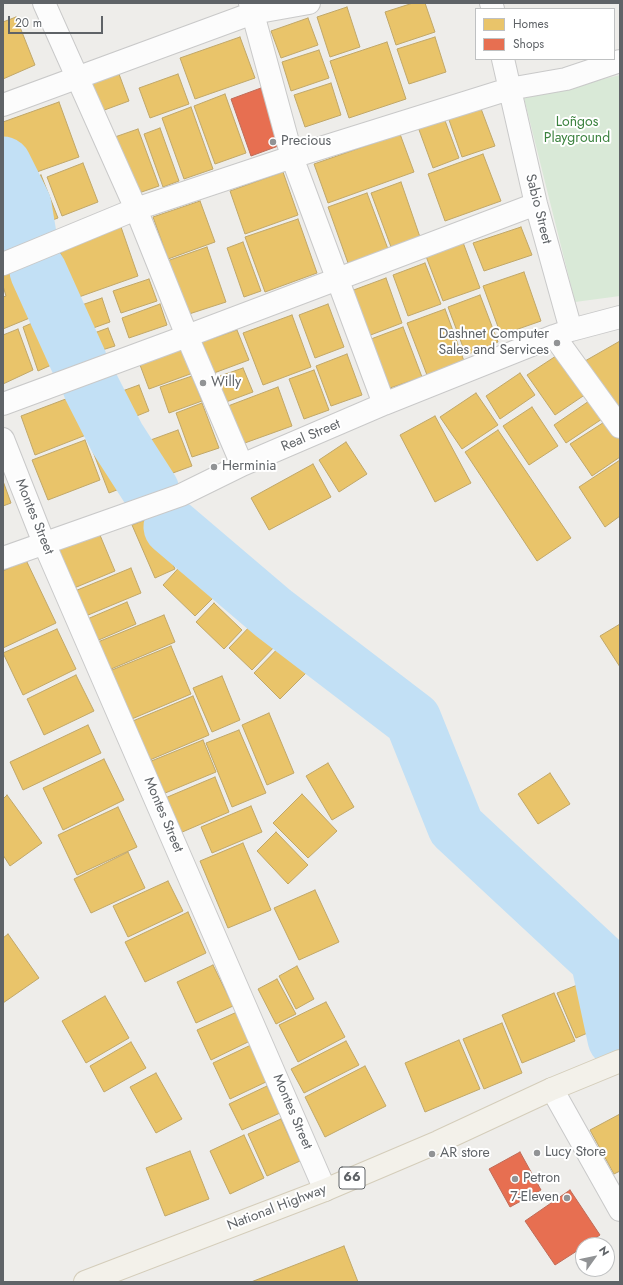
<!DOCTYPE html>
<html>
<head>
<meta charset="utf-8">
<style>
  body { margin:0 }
  #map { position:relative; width:623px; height:1285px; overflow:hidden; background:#eeedea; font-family:Jost,sans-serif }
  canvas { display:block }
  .frame { position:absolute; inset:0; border:4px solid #5f6367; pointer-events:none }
  .legend { position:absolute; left:475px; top:8px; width:140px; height:52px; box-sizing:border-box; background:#fff; border:1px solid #bfc1c2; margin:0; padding:5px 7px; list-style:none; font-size:12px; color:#5f6367 }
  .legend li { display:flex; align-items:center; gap:8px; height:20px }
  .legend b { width:20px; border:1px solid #bfc1c2 }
  .north { position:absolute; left:575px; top:1237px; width:40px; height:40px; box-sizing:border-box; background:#fff; border:1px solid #bfc1c2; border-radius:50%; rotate:57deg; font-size:11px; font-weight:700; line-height:16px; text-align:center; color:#5f6367 }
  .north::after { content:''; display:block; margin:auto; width:14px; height:18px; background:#919395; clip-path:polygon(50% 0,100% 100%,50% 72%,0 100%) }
  .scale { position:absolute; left:8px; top:16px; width:95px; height:18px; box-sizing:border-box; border:2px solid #5f6367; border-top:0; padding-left:5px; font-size:12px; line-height:14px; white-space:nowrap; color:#5f6367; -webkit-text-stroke:3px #fff; paint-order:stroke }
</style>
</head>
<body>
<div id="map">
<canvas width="623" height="1285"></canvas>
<div class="frame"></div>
<ul class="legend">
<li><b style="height:11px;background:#e9c46a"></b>Homes</li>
<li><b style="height:11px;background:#e76f51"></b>Shops</li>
</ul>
<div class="north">N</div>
<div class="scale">20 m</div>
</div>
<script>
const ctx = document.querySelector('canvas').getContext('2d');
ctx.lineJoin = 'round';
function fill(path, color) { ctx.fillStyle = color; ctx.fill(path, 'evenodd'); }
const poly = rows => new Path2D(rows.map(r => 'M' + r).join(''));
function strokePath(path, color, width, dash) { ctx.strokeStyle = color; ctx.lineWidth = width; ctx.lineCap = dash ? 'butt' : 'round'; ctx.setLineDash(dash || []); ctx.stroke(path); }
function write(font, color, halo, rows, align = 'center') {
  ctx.font = font + ' Jost,sans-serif'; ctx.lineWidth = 4; ctx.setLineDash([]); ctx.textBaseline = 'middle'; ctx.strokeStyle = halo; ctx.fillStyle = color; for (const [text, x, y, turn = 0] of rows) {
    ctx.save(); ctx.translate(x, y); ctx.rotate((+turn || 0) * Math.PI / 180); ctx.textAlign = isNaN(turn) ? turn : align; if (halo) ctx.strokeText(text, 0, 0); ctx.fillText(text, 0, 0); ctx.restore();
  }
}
fill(poly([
  [620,75,620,296,575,302,524,98]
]), '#d9e9d7');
const homes = poly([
  [413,3,425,3,435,32,396,45,385,12,413,3],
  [347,7,360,47,330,57,317,17,347,7],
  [16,17,35,65,3,79,3,22,16,17],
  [308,18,318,45,281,58,271,31,308,18],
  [240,37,255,78,195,99,180,58,240,37],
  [435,37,446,72,409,84,397,49,435,37],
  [387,42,406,99,349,118,330,61,387,42],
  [319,50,329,78,291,91,282,62,319,50],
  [119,74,129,101,99,112,89,85,119,74],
  [178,74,189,104,150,118,139,88,178,74],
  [331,83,341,115,305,127,294,95,331,83],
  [225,94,246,153,215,164,194,106,225,94],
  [59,102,79,157,17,179,3,142,3,122,59,102],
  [480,106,495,146,462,157,448,117,480,106],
  [191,107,213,169,184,179,162,118,191,107],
  [444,118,459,158,433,168,418,127,444,118],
  [160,128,179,181,163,187,144,134,160,128],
  [138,129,159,186,133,195,112,138,138,129],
  [400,134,414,172,328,203,314,164,400,134],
  [483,154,501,201,445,221,428,174,483,154],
  [83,163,98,202,62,216,47,177,83,163],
  [283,172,298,215,245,234,230,191,283,172],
  [41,175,58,218,39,225,22,183,41,175],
  [401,182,420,237,391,247,371,193,401,182],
  [3,192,21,240,3,247,3,192],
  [367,193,388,249,348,263,328,207,367,193],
  [200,201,215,242,168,259,153,217,200,201],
  [298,219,317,273,265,292,245,237,298,219],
  [121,227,138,276,76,298,59,249,121,227],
  [521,227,532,255,484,271,473,243,521,227],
  [461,237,480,288,443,301,424,251,461,237],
  [243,242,261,291,244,297,227,248,243,242],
  [207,247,226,302,186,315,167,261,207,247],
  [27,261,49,310,3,329,3,297,6,296,3,286,3,270,27,261],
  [425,263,441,304,408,316,393,275,425,263],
  [524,272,541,321,501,335,483,286,524,272],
  [386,278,402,323,368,336,351,291,386,278],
  [149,279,157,301,121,313,113,291,149,279],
  [480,295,498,342,466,355,448,307,480,295],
  [102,298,110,322,82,332,73,308,102,298],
  [160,304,167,325,129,338,122,318,160,304],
  [328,304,344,347,315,358,299,315,328,304],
  [445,309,464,361,427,375,407,323,445,309],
  [292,315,311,367,263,385,243,333,292,315],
  [48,316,67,358,38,371,23,327,48,316],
  [403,327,422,377,390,388,371,339,403,327],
  [108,328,115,346,89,354,83,337,108,328],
  [18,329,33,370,3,384,3,335,18,329],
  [237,330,249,360,214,373,202,342,237,330],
  [181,341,193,373,149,389,137,357,181,341],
  [620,341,620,412,585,361,620,341],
  [347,354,362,395,331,406,316,366,347,354],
  [559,354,586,394,555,415,527,375,559,354],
  [243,368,253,392,226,402,217,377,243,368],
  [314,370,329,410,304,419,289,379,314,370],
  [520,373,535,395,500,419,486,396,520,373],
  [192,376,202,401,169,413,160,387,192,376],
  [139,385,149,411,124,421,114,394,139,385],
  [278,387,292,426,242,444,228,406,278,387],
  [89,393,104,431,91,436,76,397,89,393],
  [476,393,498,425,462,449,440,417,476,393],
  [71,397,86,435,35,455,21,416,71,397],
  [592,399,605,417,566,443,554,425,592,399],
  [202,403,219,448,192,457,176,413,202,403],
  [532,407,558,446,529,465,503,426,532,407],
  [435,416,471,483,435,502,400,435,435,416],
  [609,419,620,436,620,457,592,476,570,444,609,419],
  [178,430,192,466,151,481,137,445,178,430],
  [498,430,571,538,537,561,465,452,498,430],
  [109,437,127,486,109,493,90,444,109,437],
  [85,440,100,480,48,500,32,460,85,440],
  [346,442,367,474,339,492,319,460,346,442],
  [620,460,620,516,605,527,579,487,620,460],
  [313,464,331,497,269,530,251,498,313,464],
  [3,481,11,503,3,506,3,481],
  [153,517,175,569,155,578,132,525,153,517],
  [97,528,115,571,67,591,49,548,97,528],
  [26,560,56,623,3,648,3,571,26,560],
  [186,560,219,592,195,616,163,585,186,560],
  [131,568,141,593,81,618,70,593,131,568],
  [127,602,136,624,94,642,85,620,127,602],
  [214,603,242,630,224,649,196,622,214,603],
  [164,615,175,642,104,672,93,644,164,615],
  [256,620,279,642,252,670,229,648,256,620],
  [620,624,620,667,600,636,620,624],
  [57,629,76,669,23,695,3,653,57,629],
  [288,638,314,665,280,699,254,673,288,638],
  [171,646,191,694,127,721,107,672,171,646],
  [76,675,94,711,44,735,27,699,76,675],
  [222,676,240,720,212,732,193,688,222,676],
  [193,696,209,735,145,762,128,723,193,696],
  [269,713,294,773,267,785,242,725,269,713],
  [88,725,101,753,23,790,10,762,88,725],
  [239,730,266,793,232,807,206,743,239,730],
  [203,740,216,772,158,796,144,764,203,740],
  [104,759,124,800,63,830,43,788,104,759],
  [328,763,354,807,332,820,306,776,328,763],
  [550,773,570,804,538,824,518,794,550,773],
  [215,777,229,812,173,836,158,801,215,777],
  [302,794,337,831,308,858,273,823,302,794],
  [7,795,42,843,10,866,3,855,3,799,7,795],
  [251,806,262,832,212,853,201,827,251,806],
  [118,807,137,847,77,875,58,835,118,807],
  [276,832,308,865,288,884,257,851,276,832],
  [243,843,271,910,228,928,200,861,243,843],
  [128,852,145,888,91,913,74,879,128,852],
  [168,881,183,911,128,937,113,906,168,881],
  [315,890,339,942,299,960,274,908,315,890],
  [188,912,206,953,145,982,125,942,188,912],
  [8,934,39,978,3,1003,3,938,8,934],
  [213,965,233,1006,196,1023,177,982,213,965],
  [297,966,314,999,296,1009,279,976,297,966],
  [277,979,296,1014,276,1024,258,989,277,979],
  [580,984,599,1028,576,1038,557,993,580,984],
  [554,993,575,1041,522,1063,502,1015,554,993],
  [105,996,129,1038,86,1063,62,1021,105,996],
  [326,1002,345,1037,298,1062,279,1025,326,1002],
  [237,1012,250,1041,211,1060,197,1030,237,1012],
  [502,1023,522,1073,484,1089,463,1039,502,1023],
  [459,1040,480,1089,425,1112,405,1063,459,1040],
  [346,1041,359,1065,304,1093,291,1069,346,1041],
  [131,1042,146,1068,104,1092,90,1066,131,1042],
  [251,1045,268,1081,230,1099,213,1063,251,1045],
  [365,1066,386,1106,325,1137,305,1097,365,1066],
  [156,1073,182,1119,156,1133,130,1087,156,1073],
  [267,1086,280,1113,242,1130,229,1104,267,1086],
  [620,1114,620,1171,614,1174,590,1130,620,1114],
  [281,1119,300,1161,267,1176,248,1134,281,1119],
  [244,1135,264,1178,230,1194,210,1151,244,1135],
  [190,1151,209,1199,165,1216,146,1168,190,1151],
  [344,1246,358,1282,251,1282,344,1246]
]);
fill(homes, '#e9c46a');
strokePath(homes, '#c0a769', 1);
const shops = poly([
  [261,88,281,145,251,156,231,99,261,88],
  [520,1152,541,1190,510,1207,489,1169,520,1152],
  [570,1190,600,1235,585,1245,583,1245,583,1247,555,1265,525,1221,570,1190]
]);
fill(shops, '#e76f51');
strokePath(shops, '#be6b58', 1);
strokePath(poly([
  [3,165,23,205,29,241],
  [38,271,79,362],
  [91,387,117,438,151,491],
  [172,527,273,613,413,720,456,827,599,960,616,1039]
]), '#c2e0f5', 57);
const minor = poly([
  [44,3,136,209,187,336,242,465],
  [250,3,292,157,384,404],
  [491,3,493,9],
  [503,59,536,204,571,330],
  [3,105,253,13,309,3],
  [3,264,136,209,292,157,509,89,566,79,620,61],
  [554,336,620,427],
  [3,404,187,336,536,204],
  [3,439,44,543,325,1190],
  [3,558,181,495,242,465,384,404,554,336,571,330,620,317],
  [552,1089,620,1210]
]);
const major = poly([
  [85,1282,325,1190,438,1142,552,1089,620,1061]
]);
strokePath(minor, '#c9c9c9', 24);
strokePath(major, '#d4cdba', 24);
strokePath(minor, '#fcfcfc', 22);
strokePath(major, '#f3f1ea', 22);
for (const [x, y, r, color] of [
  [273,142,4,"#919395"],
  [557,343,4,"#919395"],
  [203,383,4,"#919395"],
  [214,467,4,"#919395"],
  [537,1153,4,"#919395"],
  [432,1154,4,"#919395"],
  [515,1179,4,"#919395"],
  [567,1198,4,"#919395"]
]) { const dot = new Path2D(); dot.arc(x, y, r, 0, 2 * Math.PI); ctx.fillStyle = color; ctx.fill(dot); strokePath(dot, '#fff', 1.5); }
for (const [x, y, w] of [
  [352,1178,26]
]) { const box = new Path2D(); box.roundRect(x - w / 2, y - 11, w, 22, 3); ctx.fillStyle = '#fff'; ctx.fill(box); strokePath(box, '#5f6367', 1); }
write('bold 13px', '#5f6367', null, [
  ["66",352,1178]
]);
write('14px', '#3b823e', '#fff', [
  ["Loñgos",577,123],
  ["Playground",577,139]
]);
write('14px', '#5f6367', '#fff', [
  ["Precious",281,142],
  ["Dashnet Computer",549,335,"right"],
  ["Sales and Services",549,351,"right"],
  ["Willy",211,383],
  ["Herminia",222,467],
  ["Lucy Store",545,1153],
  ["AR store",440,1154],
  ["Petron",523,1179],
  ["7-Eleven",559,1198,"right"]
], 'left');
write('14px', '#5f6367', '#fff', [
  ["Sabio Street",538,209,76],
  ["Real Street",311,436,-23],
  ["Montes Street",34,517,68],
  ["Montes Street",163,815,67],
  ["Montes Street",292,1112,67],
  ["National Highway",277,1208,-21]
]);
</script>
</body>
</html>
